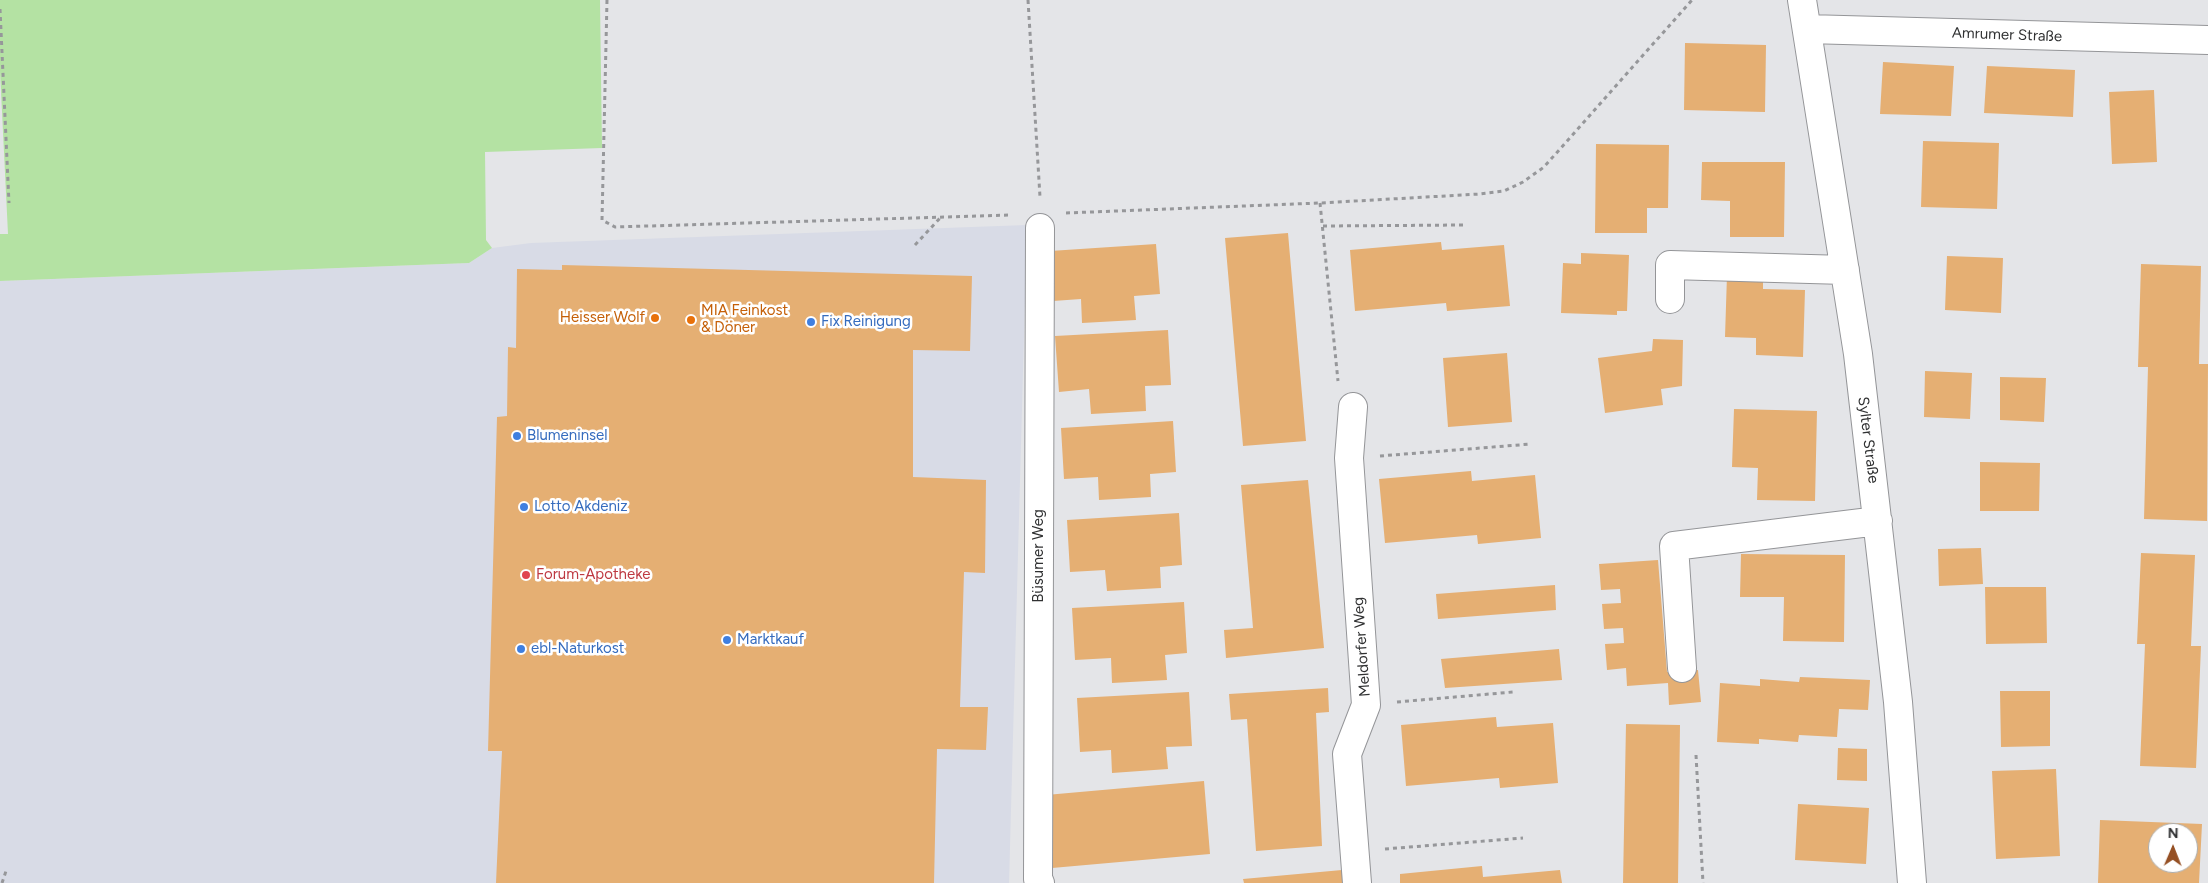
<!DOCTYPE html>
<html>
<head>
<meta charset="utf-8">
<style>
  body { margin:0 }
  #map { position:relative; width:2208px; height:883px; overflow:hidden; background:#e4e5e8; font-family:Figtree,sans-serif }
  canvas { display:block }
  .north { position:absolute; left:2148px; top:823px; width:50px; height:50px; box-sizing:border-box; background:#fff; border:1px solid #acadad; border-radius:50%; rotate:1deg; font-size:14px; font-weight:700; line-height:20px; text-align:center; color:#303132 }
  .north::after { content:''; display:block; margin:auto; width:18px; height:22px; background:#955024; clip-path:polygon(50% 0,100% 100%,50% 72%,0 100%) }
</style>
</head>
<body>
<div id="map">
<canvas width="2208" height="883"></canvas>
<div class="north">N</div>
</div>
<script>
const ctx = document.querySelector('canvas').getContext('2d');
ctx.lineJoin = 'round';
function fill(path, color) { ctx.fillStyle = color; ctx.fill(path, 'evenodd'); }
const poly = rows => new Path2D(rows.map(r => 'M' + r).join(''));
function strokePath(path, color, width, dash) { ctx.strokeStyle = color; ctx.lineWidth = width; ctx.lineCap = dash ? 'butt' : 'round'; ctx.setLineDash(dash || []); ctx.stroke(path); }
function write(font, color, halo, rows, align = 'center') {
  ctx.font = font + ' Figtree,sans-serif'; ctx.lineWidth = 5; ctx.setLineDash([]); ctx.textBaseline = 'middle'; ctx.strokeStyle = halo; ctx.fillStyle = color; for (const [text, x, y, turn = 0] of rows) {
    ctx.save(); ctx.translate(x, y); ctx.rotate((+turn || 0) * Math.PI / 180); ctx.textAlign = isNaN(turn) ? turn : align; if (halo) ctx.strokeText(text, 0, 0); ctx.fillText(text, 0, 0); ctx.restore();
  }
}
fill(poly([
  [1027,225,1009,883,0,883,0,281,469,263,492,248,531,243]
]), '#d8dbe6');
fill(poly([
  [0,0,600,0,602,148,485,152,486,240,492,248,469,263,0,281,0,234,8,234,0,71]
]), '#b4e2a3');
fill(poly([
  [1685,43,1766,45,1765,112,1684,110],
  [1883,62,1954,66,1951,116,1880,114],
  [1987,66,2075,70,2073,117,1984,113],
  [2154,90,2157,162,2112,164,2109,92],
  [1923,141,1999,143,1997,209,1921,207],
  [1596,144,1669,145,1668,208,1647,208,1647,233,1595,233],
  [1702,162,1785,162,1784,237,1730,237,1730,201,1701,200],
  [1288,233,1306,441,1243,446,1225,238],
  [1441,242,1442,250,1504,245,1510,306,1447,311,1446,303,1355,311,1350,250],
  [1156,244,1160,294,1134,296,1136,320,1082,323,1081,299,1053,301,1050,251],
  [1581,253,1629,255,1627,311,1617,311,1617,315,1561,313,1563,263,1581,264],
  [1947,256,2003,258,2001,313,1945,310],
  [2141,264,2201,266,2199,364,2208,364,2207,521,2144,519,2148,367,2138,367],
  [562,265,972,276,970,351,913,350,913,477,986,480,985,573,964,572,960,707,988,707,986,750,937,749,934,883,496,883,502,751,488,751,497,417,507,416,508,347,516,348,517,269,562,270],
  [1727,275,1763,276,1763,289,1805,290,1803,357,1756,355,1756,338,1725,337],
  [1168,330,1171,385,1145,386,1146,411,1091,414,1089,389,1059,392,1055,336],
  [1653,339,1683,340,1682,386,1661,389,1663,405,1605,413,1598,358,1652,351],
  [1507,353,1512,422,1448,427,1443,358],
  [1925,371,1972,373,1970,419,1924,417],
  [2000,377,2046,378,2044,422,2000,420],
  [1734,409,1817,411,1815,501,1757,500,1758,468,1732,467],
  [1173,421,1176,472,1150,474,1151,497,1099,500,1098,477,1064,479,1061,428],
  [1980,462,2040,463,2039,511,1980,511],
  [1471,471,1472,481,1535,475,1541,538,1478,544,1477,535,1385,543,1379,479],
  [1308,480,1324,648,1226,658,1224,630,1253,628,1241,485],
  [1179,513,1182,565,1160,567,1161,588,1107,591,1105,570,1070,572,1067,520],
  [1981,548,1983,584,1939,586,1938,549],
  [2141,553,2195,555,2191,646,2201,646,2196,768,2140,766,2145,644,2137,644],
  [1741,554,1845,555,1844,642,1783,641,1784,597,1740,597],
  [1658,560,1667,672,1698,670,1701,702,1669,705,1668,683,1627,686,1626,668,1607,670,1605,644,1624,643,1623,628,1604,629,1602,604,1621,603,1620,589,1601,590,1599,564],
  [1555,585,1556,610,1438,619,1436,594],
  [1985,587,2046,587,2047,643,1986,644],
  [1184,602,1187,653,1165,655,1167,680,1112,683,1111,658,1075,660,1072,608],
  [1559,649,1562,680,1445,688,1441,659],
  [1800,677,1870,680,1868,710,1839,709,1837,737,1799,735,1798,742,1759,739,1759,744,1717,742,1720,683,1760,686,1760,679,1799,682],
  [1328,688,1329,712,1316,713,1322,846,1256,851,1247,719,1231,720,1229,694],
  [2000,691,2050,691,2050,746,2001,747],
  [1189,692,1192,746,1166,747,1168,769,1112,773,1111,750,1080,752,1077,698],
  [1496,717,1497,727,1553,723,1558,783,1500,788,1499,778,1406,786,1401,725],
  [1626,724,1680,725,1678,883,1623,883],
  [1838,748,1867,749,1867,781,1837,780],
  [2056,769,2060,856,1996,859,1992,771],
  [1204,781,1210,854,1052,868,1046,795],
  [1798,804,1869,808,1866,864,1795,860],
  [2100,820,2202,824,2199,883,2098,883],
  [2158,833,2188,833,2188,863,2158,863],
  [1482,866,1483,877,1560,870,1562,883,1400,883,1400,874],
  [1342,870,1343,883,1244,883,1243,879]
]), '#e5af73');
const minor = poly([
  [1802,0,1858,354,1898,702,1912,883],
  [1807,29,2208,40],
  [1670,299,1670,265,1845,270],
  [1353,407,1349,458,1366,705,1347,754,1357,883],
  [1682,668,1674,546,1878,521],
  [1040,883,1038,879,1040,228]
]);
strokePath(minor, '#949598', 30);
strokePath(poly([
  [607,0,602,220,615,227,1012,215],
  [1028,0,1040,197],
  [0,9,9,203],
  [1320,203,1338,381],
  [1066,213,1320,203,1480,194,1504,191,1523,182,1544,167,1692,0],
  [1323,226,1464,225],
  [915,245,941,217],
  [1380,456,1531,444],
  [1397,702,1513,692],
  [1696,755,1703,883],
  [1385,849,1523,838],
  [2,883,6,871]
]), '#96979a', 3, [4, 4]);
strokePath(minor, '#fff', 28);
for (const [x, y, r, color] of [
  [655,318,5,"#e8710a"],
  [691,320,5,"#e8710a"],
  [811,322,5,"#3f7fe0"],
  [517,436,5,"#3f7fe0"],
  [524,507,5,"#3f7fe0"],
  [526,575,5,"#e0444e"],
  [727,640,5,"#3f7fe0"],
  [521,649,5,"#3f7fe0"]
]) { const dot = new Path2D(); dot.arc(x, y, r, 0, 2 * Math.PI); ctx.fillStyle = color; ctx.fill(dot); strokePath(dot, '#fff', 2); }
write('15px', '#303132', '#fff', [
  ["Amrumer Straße",2007,35,2],
  ["Sylter Straße",1868,440,83],
  ["Büsumer Weg",1039,556,-90],
  ["Meldorfer Weg",1362,647,-94]
]);
write('15px', '#c56008', '#fff', [
  ["MIA Feinkost",701,311],
  ["& Döner",701,328],
  ["Heisser Wolf",645,318,"right"]
], 'left');
write('15px', '#366cbe', '#fff', [
  ["Fix Reinigung",821,322],
  ["Blumeninsel",527,436],
  ["Lotto Akdeniz",534,507],
  ["Marktkauf",737,640],
  ["ebl-Naturkost",531,649]
], 'left');
write('15px', '#be3a42', '#fff', [
  ["Forum-Apotheke",536,575]
], 'left');
</script>
</body>
</html>
